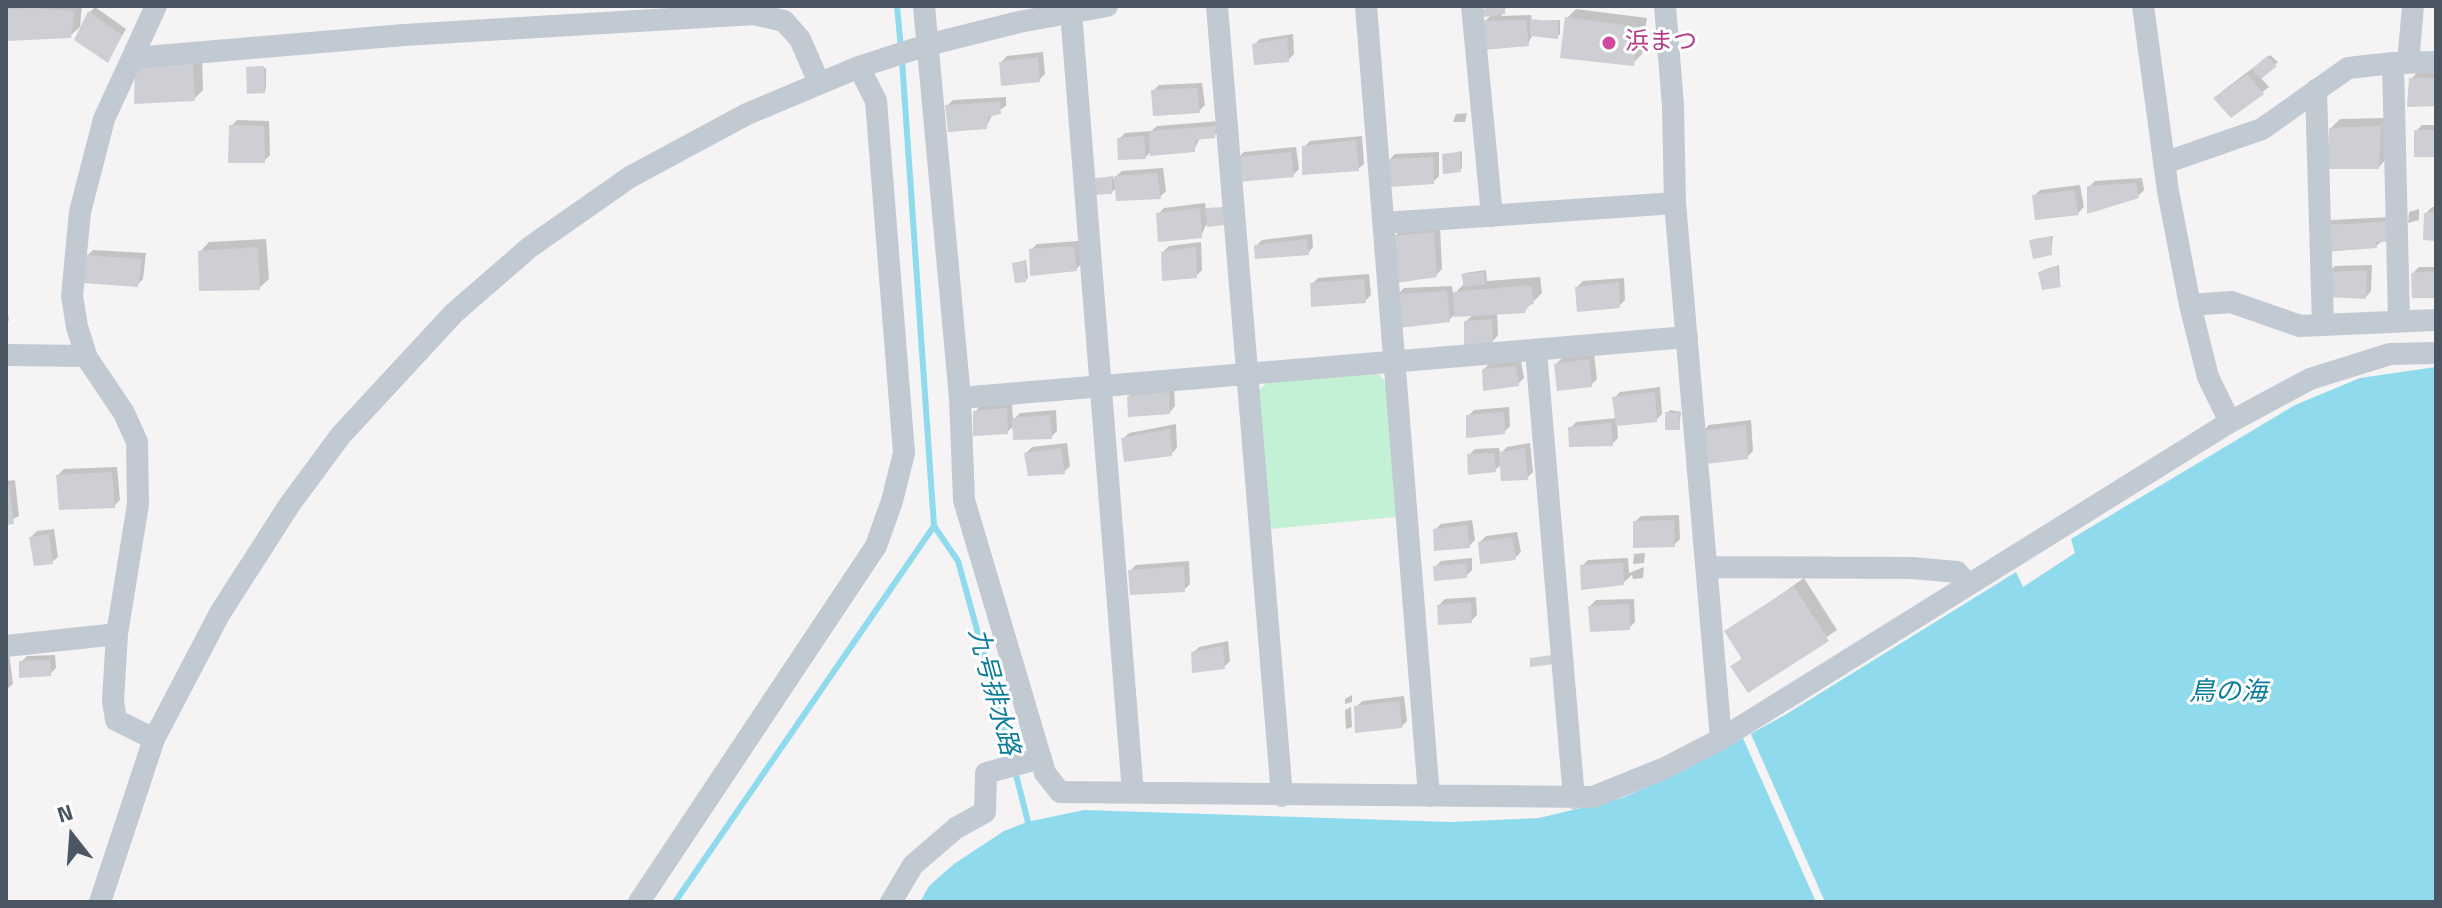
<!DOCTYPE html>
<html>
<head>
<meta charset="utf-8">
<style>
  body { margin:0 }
  #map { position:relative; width:2442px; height:908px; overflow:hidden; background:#f5f3f3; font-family:"Titillium Web",sans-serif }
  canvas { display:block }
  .frame { position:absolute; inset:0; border:8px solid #4a5661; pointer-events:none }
  .north { position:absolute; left:32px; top:796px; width:80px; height:80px; -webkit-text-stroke:6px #fff; paint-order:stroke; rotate:343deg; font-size:22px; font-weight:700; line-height:32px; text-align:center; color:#4a5661 }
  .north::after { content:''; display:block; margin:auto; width:28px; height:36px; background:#4a5661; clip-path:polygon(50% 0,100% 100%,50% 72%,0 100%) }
</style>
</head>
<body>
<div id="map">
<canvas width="2442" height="908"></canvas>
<div class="frame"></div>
<div class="north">N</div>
</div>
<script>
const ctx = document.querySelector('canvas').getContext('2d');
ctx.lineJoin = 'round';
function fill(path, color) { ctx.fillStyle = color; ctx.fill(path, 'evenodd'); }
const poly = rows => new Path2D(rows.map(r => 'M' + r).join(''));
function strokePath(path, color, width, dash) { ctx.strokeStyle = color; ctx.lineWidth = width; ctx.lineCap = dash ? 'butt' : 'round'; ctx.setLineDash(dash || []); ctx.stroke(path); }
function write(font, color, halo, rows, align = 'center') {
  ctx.font = font + ' "Titillium Web","Noto Sans JP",sans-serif'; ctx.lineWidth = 6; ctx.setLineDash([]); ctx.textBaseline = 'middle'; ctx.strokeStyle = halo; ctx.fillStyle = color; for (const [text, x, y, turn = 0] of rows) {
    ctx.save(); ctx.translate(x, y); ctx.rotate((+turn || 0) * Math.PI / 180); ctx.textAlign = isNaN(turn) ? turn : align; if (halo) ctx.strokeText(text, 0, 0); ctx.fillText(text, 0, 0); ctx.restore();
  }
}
fill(poly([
  [1376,371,1386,383,1396,517,1270,529,1259,390,1267,383]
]), '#c3f1d5');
fill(poly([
  [2436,367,2436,902,920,902,929,886,954,864,1004,831,1027,822,1084,810,1451,822,1539,818,1622,798,1683,771,1785,715,2016,572,2023,587,2075,553,2071,539,2295,405,2360,378]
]), '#90daee');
fill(poly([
  [1750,732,1825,902,1816,902,1742,736]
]), '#f5f3f3');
fill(poly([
  [6,6,82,6,80,27,70,36,6,39],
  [1493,6,1507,6,1501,16,1531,15,1532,21,1560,20,1560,35,1533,34,1528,44,1484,22,1492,14,1485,9],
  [95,7,126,29,108,61,89,13],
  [1576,9,1647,18,1642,54,1633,63,1567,18],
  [1293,34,1294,54,1288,60,1254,45,1260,39],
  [1043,52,1045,74,1039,80,1001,62,1007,56],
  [2270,55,2278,62,2260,77,2269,87,2231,116,2221,92],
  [202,56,203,90,194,99,136,101],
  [266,68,266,89,264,91,248,69],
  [2417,73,2436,73,2436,104,2411,79],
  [1202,83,1205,105,1199,111,1153,91,1159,85],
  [1006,97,1006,106,993,114,986,127,947,106,953,100],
  [1467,113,1465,122,1453,122,1456,114],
  [2389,118,2388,157,2379,167,2331,128,2340,119],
  [237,120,269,121,270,155,264,161,231,126],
  [1221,121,1220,130,1214,136,1200,138,1194,150,1152,150,1146,157,1119,139,1125,133,1151,131,1157,126],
  [2422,125,2436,125,2436,155,2416,131],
  [1362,136,1364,164,1358,169,1304,147,1310,141],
  [1296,147,1299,169,1293,175,1238,158,1244,152],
  [1462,151,1462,168,1460,170,1444,155],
  [1439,152,1439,176,1433,182,1389,160,1395,154],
  [1163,168,1166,191,1160,197,1117,187,1112,192,1097,179,1113,176,1113,179,1122,171],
  [2142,178,2144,190,2138,196,2089,187,2095,181],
  [2080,185,2084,207,2078,213,2034,196,2040,190],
  [1205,203,1206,211,1224,223,1206,225,1201,236,1158,214,1164,208],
  [2432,207,2436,207,2436,239,2426,213],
  [2419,209,2419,220,2408,223,2409,212],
  [2391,217,2391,234,2376,246,2326,226,2332,220],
  [1440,227,1442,269,1436,275,1394,237,1400,231],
  [1312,234,1313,247,1308,253,1256,246,1262,240],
  [2053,236,2051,253,2032,241,2034,239],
  [266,239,269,279,259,288,200,252,209,242],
  [1079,241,1082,263,1076,269,1031,250,1037,244],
  [1201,242,1202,270,1196,276,1163,252,1169,246],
  [93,250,146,253,143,279,137,285,87,256],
  [1026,260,1028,278,1025,280,1014,263],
  [2059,265,2060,285,2041,272,2043,270],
  [2372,265,2371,291,2366,297,2329,272,2335,266],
  [2419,267,2436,267,2436,296,2413,273],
  [1486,270,1487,281,1540,277,1542,293,1524,311,1497,312,1498,335,1493,341,1466,321,1474,314,1454,315,1449,320,1398,294,1404,288,1452,286,1453,295,1465,283,1465,273],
  [1369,274,1371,295,1365,301,1312,284,1318,278],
  [1624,278,1625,300,1619,306,1577,287,1583,281],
  [6,304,9,320,6,324],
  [1594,354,1597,379,1591,385,1556,364,1562,358],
  [1521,361,1524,378,1518,384,1484,369,1490,363],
  [1174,387,1175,406,1170,412,1129,396,1135,390],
  [1660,387,1662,414,1656,420,1617,424,1618,438,1612,444,1571,428,1576,422,1617,418,1614,398,1620,392],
  [1012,403,1013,420,1020,413,1056,410,1057,431,1051,437,1015,425,1007,432,975,412,980,406],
  [1509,407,1510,426,1504,432,1468,416,1474,410],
  [1670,410,1681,412,1679,428,1667,413],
  [1751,420,1753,451,1747,457,1703,431,1709,425],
  [1176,424,1177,448,1171,454,1123,439,1129,433],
  [1067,443,1070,466,1064,472,1026,453,1032,447],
  [1530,443,1533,472,1527,478,1502,464,1495,470,1469,455,1475,449,1499,448,1500,454,1507,447],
  [117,467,120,500,114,506,58,475,64,469],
  [15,480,19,516,6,523,6,481],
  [1679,515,1680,539,1674,545,1635,522,1641,516],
  [1472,520,1475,540,1469,546,1435,530,1441,524],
  [54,529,58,557,52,562,31,537,37,531],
  [1517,532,1521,552,1515,558,1480,542,1486,536],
  [1645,553,1644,563,1633,564,1634,554],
  [1472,558,1472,570,1466,576,1435,567,1441,561],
  [1628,558,1629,573,1644,567,1643,578,1633,579,1632,575,1623,583,1582,566,1588,560],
  [1189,561,1190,584,1184,590,1130,571,1136,565],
  [1804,578,1837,630,1749,691,1733,667,1743,657,1727,632],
  [1476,597,1477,615,1471,621,1439,605,1445,599],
  [1634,599,1635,622,1629,628,1590,606,1596,600],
  [1228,641,1230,661,1224,667,1193,653,1199,647],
  [6,652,9,652,13,684,6,690],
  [55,655,56,668,50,674,21,662,27,656],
  [1352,695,1352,702,1345,704,1345,699],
  [1404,696,1407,721,1401,727,1356,707,1362,701],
  [1351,707,1352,727,1346,729,1345,710]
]), '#0003');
strokePath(poly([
  [897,6,901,49],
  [902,60,934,526,958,561,1013,760],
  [1015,771,1029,826],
  [675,902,934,526]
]), '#90daee', 6);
fill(poly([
  [1499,6,1505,6,1505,14,1484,17,1482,9],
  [32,8,74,11,71,38,6,41,6,9],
  [88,11,122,35,108,63,74,40],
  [1565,17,1639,27,1634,66,1560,58],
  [1530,19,1558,22,1558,39,1530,36],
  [1526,20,1529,46,1482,50,1482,21],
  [1287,38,1289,62,1254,65,1252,44],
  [2267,56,2277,66,2261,79,2252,69],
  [1038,57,1040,82,1001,86,999,62],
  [193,64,195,101,134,104,135,68],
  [264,66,265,93,247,94,246,67],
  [2247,74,2264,94,2231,118,2213,98],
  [2409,78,2436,78,2436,106,2407,107],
  [1197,88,1200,113,1153,116,1151,90],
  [1000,102,1001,114,988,117,987,129,948,132,945,105],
  [229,125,264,126,265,163,228,163],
  [1216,126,1215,138,1195,140,1195,152,1150,156,1149,131],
  [2381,126,2379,169,2327,169,2329,128],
  [2414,130,2436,130,2436,157,2414,157],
  [1144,136,1146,159,1118,160,1117,138],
  [1356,140,1359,171,1302,175,1302,146],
  [1291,152,1294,177,1237,182,1236,157],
  [1460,152,1461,172,1443,174,1442,154],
  [1433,157,1434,184,1389,187,1387,159],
  [1157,173,1161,199,1116,201,1114,176],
  [1112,177,1112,194,1095,195,1095,178],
  [2136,183,2139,198,2087,214,2087,186],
  [2074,190,2079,215,2035,220,2032,195],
  [1223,207,1225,225,1207,227,1205,208],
  [1200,208,1202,238,1158,242,1156,213],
  [2436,212,2436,241,2423,240,2424,213],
  [2386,222,2386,242,2376,242,2377,248,2325,252,2324,225],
  [1434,232,1437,277,1396,283,1392,236],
  [2051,237,2052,255,2033,259,2029,240],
  [1306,239,1309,255,1255,259,1254,245],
  [1074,246,1077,271,1030,276,1029,249],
  [258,247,260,290,199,291,198,251],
  [1196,247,1197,278,1162,281,1161,252],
  [86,255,142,259,138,287,83,283],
  [1025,261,1026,282,1015,283,1012,263],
  [2057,266,2061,287,2042,290,2038,272],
  [2367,270,2366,299,2328,297,2327,272],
  [2436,271,2436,298,2412,298,2411,273],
  [1484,272,1485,284,1464,287,1461,274],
  [1364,279,1366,303,1311,307,1310,283],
  [1619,282,1620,308,1577,312,1575,287],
  [1531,285,1534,304,1528,305,1525,313,1454,317,1453,292],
  [1447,291,1450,322,1398,328,1396,294],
  [1492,319,1493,343,1464,345,1464,321],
  [1589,359,1592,387,1557,391,1554,364],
  [1516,366,1519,386,1483,391,1482,369],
  [1169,392,1170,414,1128,417,1127,396],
  [1655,392,1657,422,1616,426,1612,397],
  [1007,408,1008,434,973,436,973,411],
  [1504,412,1505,434,1466,438,1466,415],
  [1665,412,1679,413,1680,430,1665,430],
  [1050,415,1052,439,1013,440,1012,418],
  [1611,423,1613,446,1569,447,1568,427],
  [1746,425,1748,459,1705,464,1701,431],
  [1170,429,1172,456,1124,462,1121,438],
  [1061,448,1065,474,1028,476,1024,453],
  [1525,448,1528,480,1501,481,1499,452],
  [1494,453,1496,472,1468,475,1467,454],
  [112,472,115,508,59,510,56,475],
  [6,485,9,485,14,524,6,525],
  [1674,520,1675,547,1633,548,1633,521],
  [1467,525,1470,548,1434,551,1433,529],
  [49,534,53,564,34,566,29,537],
  [1512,537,1516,560,1480,564,1478,542],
  [1467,563,1467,578,1434,581,1433,566],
  [1623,563,1624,585,1581,590,1580,565],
  [1184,566,1185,592,1130,595,1128,570],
  [1794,586,1829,641,1748,693,1730,666,1742,659,1724,631],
  [1471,602,1472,623,1438,625,1437,605],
  [1629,604,1630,630,1590,632,1588,606],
  [1223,646,1225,669,1192,673,1191,652],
  [1552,655,1554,664,1530,667,1530,658],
  [50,660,51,676,19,678,19,661],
  [1399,701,1402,728,1355,733,1354,706]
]), '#cdcfd5');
strokePath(poly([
  [924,6,960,398,964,500,1045,773,1060,792,1593,797,1665,768,1721,739,2230,422,2310,379,2390,354,2436,353],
  [1217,6,1282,796],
  [1366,6,1429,796],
  [1472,6,1492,216],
  [1665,6,1673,106,1675,203,1721,739],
  [2143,6,2168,191,2190,305,2208,377,2230,422],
  [1071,12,1133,793],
  [134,58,404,35,754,14,784,21,800,39,819,83],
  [2408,63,2413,6],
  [2316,90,2323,325],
  [2164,163,2262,129,2348,68,2393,63],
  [1384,223,1675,203],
  [2190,305,2231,302,2300,326,2436,320],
  [2399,321,2393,63,2436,62],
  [1536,351,1574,798],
  [6,355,86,356],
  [960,398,1687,337],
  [1706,567,1912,568,1957,572,1967,584],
  [6,646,117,634],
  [154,739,116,720,113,701,117,634,138,504,137,442,124,413,87,358,77,327,72,296,80,212,104,119,156,6],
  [100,902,154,739,220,613,290,504,341,435,454,313,530,247,630,177,747,114,859,67,927,45,1019,22,1107,6],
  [639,902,876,546,892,501,904,453,876,101,859,67],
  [891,902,913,865,956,828,985,812,986,773,1041,758]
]), '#c1cad2', 22);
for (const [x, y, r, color] of [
  [1609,43,8,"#d1479c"]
]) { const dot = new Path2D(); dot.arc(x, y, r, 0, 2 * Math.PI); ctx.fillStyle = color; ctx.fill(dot); strokePath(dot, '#fff', 3); }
write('24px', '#b23c85', '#fff', [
  ["浜まつ",1625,43]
], 'left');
write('italic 26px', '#0c7c9b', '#fff', [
  ["九号排水路",992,692,75],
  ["鳥の海",2228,694]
]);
</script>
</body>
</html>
